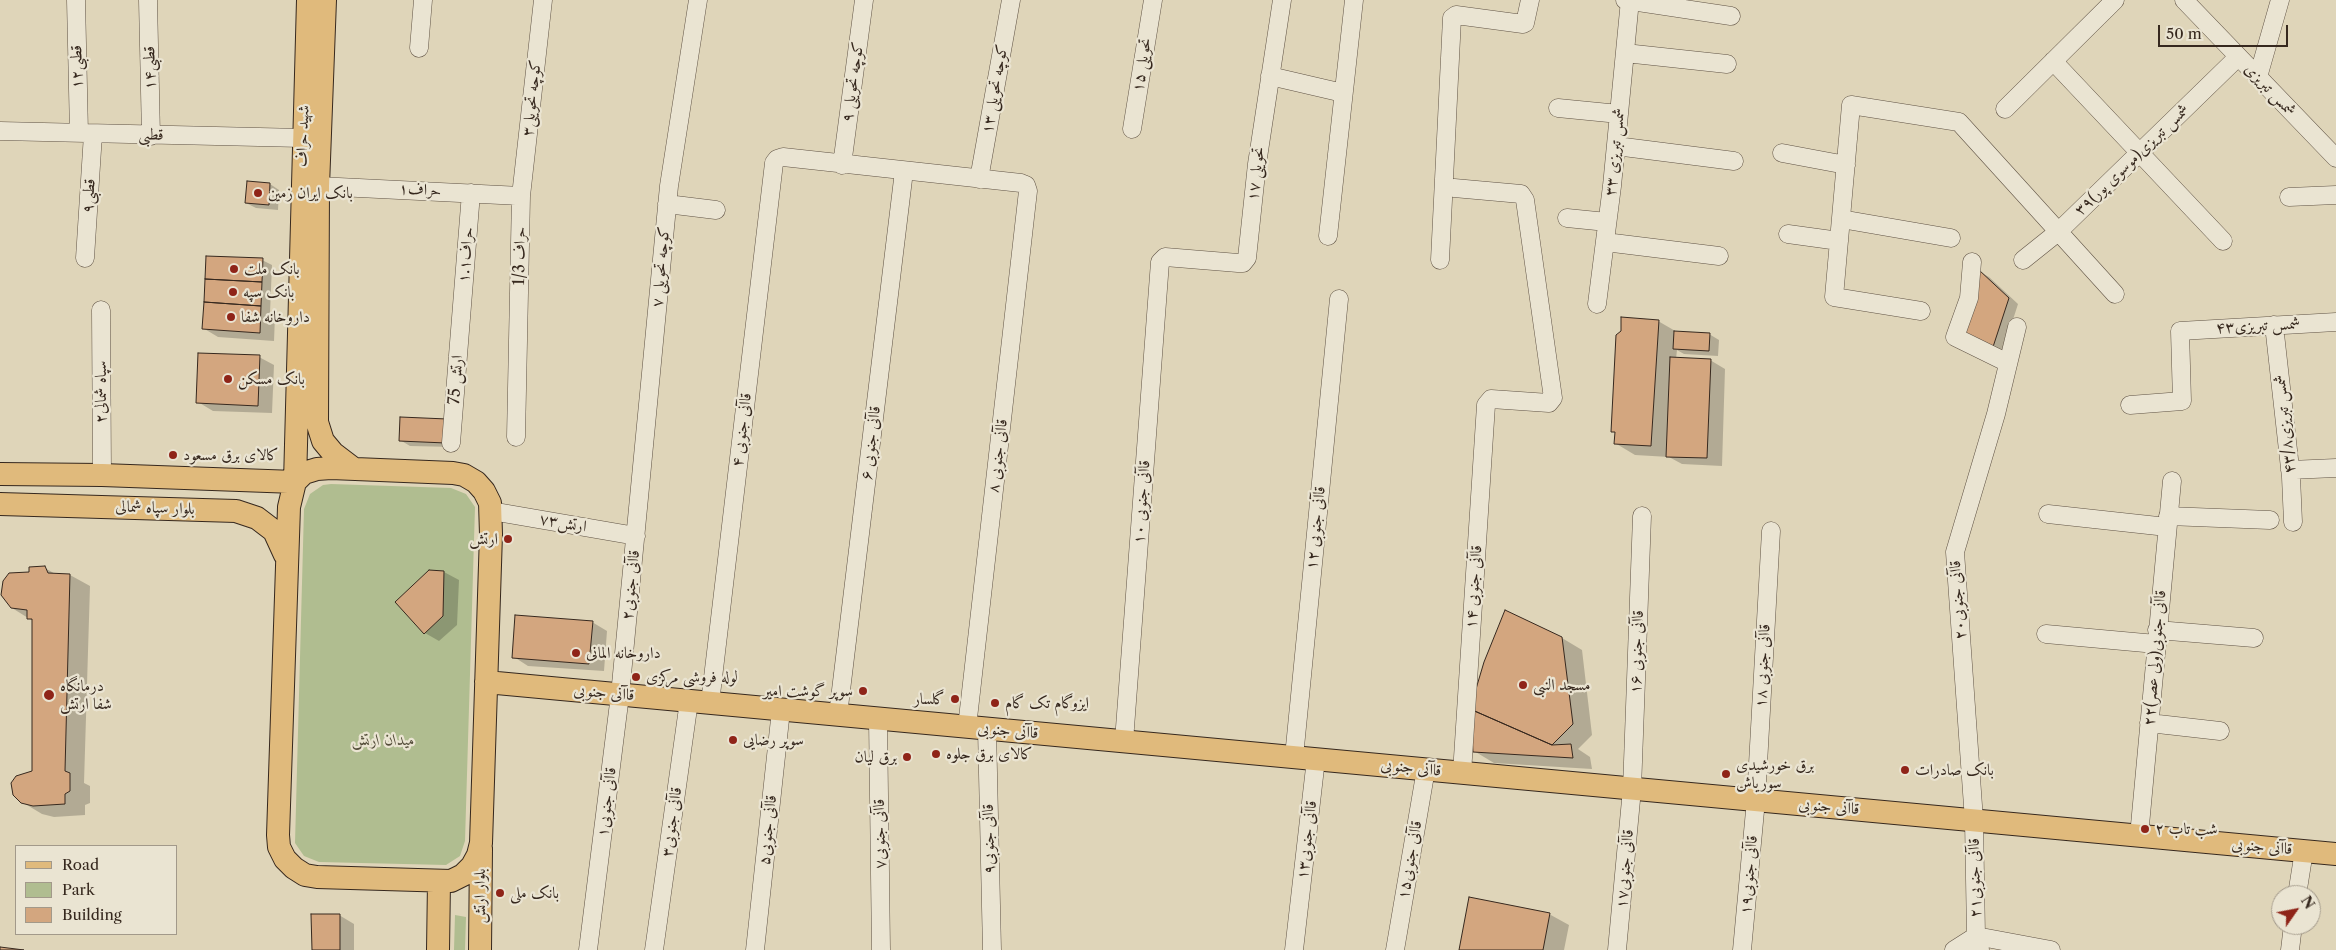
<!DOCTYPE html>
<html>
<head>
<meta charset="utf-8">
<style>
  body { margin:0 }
  #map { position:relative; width:2336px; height:950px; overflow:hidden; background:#dfd5b9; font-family:"Libre Caslon Text",serif }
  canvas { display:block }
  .legend { position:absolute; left:15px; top:845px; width:162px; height:90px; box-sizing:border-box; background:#eae4d2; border:1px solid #a2998a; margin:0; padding:6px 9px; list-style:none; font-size:15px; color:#36281e }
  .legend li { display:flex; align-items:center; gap:10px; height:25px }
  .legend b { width:25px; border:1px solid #a2998a }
  .north { position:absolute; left:2271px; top:885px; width:50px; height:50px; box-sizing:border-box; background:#eae4d2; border:1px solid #a2998a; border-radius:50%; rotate:57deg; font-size:14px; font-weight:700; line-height:20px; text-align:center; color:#36281e }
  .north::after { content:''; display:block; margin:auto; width:18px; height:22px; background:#8f2418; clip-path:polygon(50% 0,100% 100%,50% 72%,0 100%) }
  .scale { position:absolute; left:2158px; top:25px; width:130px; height:22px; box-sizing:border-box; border:2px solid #36281e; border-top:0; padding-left:6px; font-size:15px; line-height:18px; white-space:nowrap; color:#36281e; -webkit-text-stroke:4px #eae4d2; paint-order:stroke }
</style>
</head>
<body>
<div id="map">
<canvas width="2336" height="950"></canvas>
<ul class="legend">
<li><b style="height:6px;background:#e0ba7c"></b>Road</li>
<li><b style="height:14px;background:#b0bd90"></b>Park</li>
<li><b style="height:14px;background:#d3a67f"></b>Building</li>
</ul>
<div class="north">N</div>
<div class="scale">50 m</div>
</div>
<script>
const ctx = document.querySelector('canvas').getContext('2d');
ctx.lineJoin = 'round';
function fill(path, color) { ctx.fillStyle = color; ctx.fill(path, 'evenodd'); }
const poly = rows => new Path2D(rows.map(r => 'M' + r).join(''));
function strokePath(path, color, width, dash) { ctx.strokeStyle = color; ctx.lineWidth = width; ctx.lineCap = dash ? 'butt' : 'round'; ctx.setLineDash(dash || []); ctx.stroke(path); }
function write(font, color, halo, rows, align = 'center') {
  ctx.font = font + ' "Libre Caslon Text",Amiri,serif'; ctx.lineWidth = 4.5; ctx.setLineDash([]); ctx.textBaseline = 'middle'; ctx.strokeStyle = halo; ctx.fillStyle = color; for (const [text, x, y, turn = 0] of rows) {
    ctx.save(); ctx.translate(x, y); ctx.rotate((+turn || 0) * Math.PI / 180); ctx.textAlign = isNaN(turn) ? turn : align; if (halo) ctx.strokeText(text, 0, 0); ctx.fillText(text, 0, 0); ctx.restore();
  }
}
fill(poly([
  [331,484,451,488,466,494,475,507,465,841,460,856,446,865,319,862,304,856,295,843,304,509,310,494,323,485],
  [455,915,466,917,465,950,454,950]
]), '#b0bd90');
fill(poly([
  [270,184,279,190,278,210,256,208,246,203],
  [262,260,272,265,270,313,275,316,274,341,218,337,203,328],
  [1980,272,1989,277,2018,304,2002,354,1975,340],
  [1658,321,1677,332,1709,334,1719,340,1718,356,1684,354,1677,350,1676,359,1710,360,1725,369,1722,466,1682,464,1669,457,1635,455,1615,443,1616,433,1612,431],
  [259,357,274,365,272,413,213,411,198,402],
  [401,418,455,447,410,446,400,440],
  [45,568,57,575,70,575,90,586,84,783,90,786,90,803,85,805,85,815,54,817,42,814,22,802,33,772,33,621,12,608,30,573],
  [444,572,459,580,457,625,439,641,425,633],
  [592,622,607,631,604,671,528,666,514,657],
  [1562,638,1582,650,1592,735,1578,749,1590,757,1592,769,1494,763,1474,751],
  [1549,914,1569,925,1564,950,1460,950],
  [339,915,354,924,354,950,313,950]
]), '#0003');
const building = poly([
  [247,181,270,183,269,205,245,203,247,181],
  [206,256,263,258,262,282,205,279,206,256],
  [1979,270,2009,298,1992,350,1964,335,1979,270],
  [205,279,262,282,261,306,204,302,205,279],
  [204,302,261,306,260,333,202,329,204,302],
  [1621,317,1659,320,1651,446,1614,444,1615,432,1611,432,1616,335,1621,331,1621,317],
  [1674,331,1710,333,1709,351,1673,349,1674,331],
  [198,353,260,355,258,406,196,403,198,353],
  [1670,357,1711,359,1707,458,1666,457,1670,357],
  [400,417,447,419,446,443,399,441,400,417],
  [45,566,48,573,70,574,65,771,70,773,70,791,65,794,65,804,33,806,21,803,13,795,11,783,16,776,32,771,32,619,27,619,27,610,11,608,1,595,3,581,9,573,29,572,29,567,45,566],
  [429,570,444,571,443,616,424,634,395,602,429,570],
  [1505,610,1562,637,1573,724,1552,745,1470,709,1484,662,1505,610],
  [515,615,593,621,589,664,512,658,515,615],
  [1470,709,1552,745,1571,744,1573,758,1473,752,1470,709],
  [1469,897,1550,913,1543,950,1459,950,1469,897],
  [311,914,340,914,340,950,312,950,311,914],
  [0,947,24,950,0,950,0,947]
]);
fill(building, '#d3a67f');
strokePath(building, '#36281e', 1);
const minor = poly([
  [76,0,79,133],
  [148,0,151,136],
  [1625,0,1731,16],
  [2184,0,2336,158],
  [419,48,423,0],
  [1625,53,1727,64],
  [2053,61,2223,241],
  [1270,76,1343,93],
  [2258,77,2280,0],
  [1558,108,1619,114],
  [2005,109,2115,0],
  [1132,129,1153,0],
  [0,131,302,138],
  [1616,146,1734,161],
  [1782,153,1846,165],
  [842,165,864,0],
  [979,179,1011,0],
  [318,186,521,196],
  [1454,188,1521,194,1525,200,1553,398,1549,403,1491,399,1486,405,1462,773],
  [2289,197,2336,195],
  [667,204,716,210],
  [1567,218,1607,222],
  [1841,219,1951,238],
  [1788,234,1839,241],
  [1328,236,1354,0],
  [1605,242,1719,256],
  [85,258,93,134],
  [1440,260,1452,18,1456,15,1523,24,1525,23,1530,0],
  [2023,260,2058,232,2238,57],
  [1972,262,1969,298,1955,337,2008,363],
  [1597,304,1612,186,1630,0],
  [101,310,102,475],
  [1921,311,1834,297,1851,105,1959,122,2115,294],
  [2274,325,2291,477,2293,522],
  [2130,405,2182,401,2180,331,2336,322],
  [516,437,521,196,543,0],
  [451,443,471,193],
  [2290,470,2336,468],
  [491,511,636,536],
  [2048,514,2167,527],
  [2168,516,2270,520],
  [2157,630,2254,638],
  [2046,634,2156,644],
  [710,703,774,163,777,159,783,157,1021,183,1026,185,1028,191,967,727],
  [838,715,904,171],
  [878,719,881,950],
  [2149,723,2220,731],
  [987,729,992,950],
  [1124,741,1160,262,1165,257,1238,263,1243,263,1247,258,1257,164,1282,0],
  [1294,757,1339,299],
  [2139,836,2172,481],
  [2297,895,2304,851],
  [1976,936,2051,950],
  [588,950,620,695,669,186,698,0],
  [654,950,689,701],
  [755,950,781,710],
  [1294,950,1316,759],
  [1395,950,1426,769],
  [1617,950,1632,789,1642,516],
  [1742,950,1756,800,1771,531],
  [1954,950,1976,936],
  [1980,950,1976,936,1974,820,1955,552,1996,414,2017,327],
  [2290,950,2293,925]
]);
const major = poly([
  [325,0,318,186,317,422,323,441,333,453,354,469],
  [331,468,453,473,464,475,476,482,484,491,490,503,491,534,481,843,478,855,472,866,463,875,451,881,317,877,305,875,294,868,285,859,279,847,278,835,289,507,295,482,304,473,317,469,331,468],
  [0,474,102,475,295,482,308,0],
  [0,504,236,511,257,518,274,531,285,555],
  [486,682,2336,854],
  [438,950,439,882],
  [480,950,481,849]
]);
strokePath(minor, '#605345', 19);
strokePath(major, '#36281e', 24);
strokePath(minor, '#eae4d2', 18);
strokePath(major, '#e0ba7c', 22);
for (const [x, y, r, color] of [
  [258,193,5,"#8f2418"],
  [234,269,5,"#8f2418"],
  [233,292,5,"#8f2418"],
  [231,317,5,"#8f2418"],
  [228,379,5,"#8f2418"],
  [173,455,5,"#8f2418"],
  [508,539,5,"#8f2418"],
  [576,653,5,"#8f2418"],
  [636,677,5,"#8f2418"],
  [1523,685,5,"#8f2418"],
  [863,691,5,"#8f2418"],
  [49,695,6,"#8f2418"],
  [955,699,5,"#8f2418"],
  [995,703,5,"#8f2418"],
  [733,740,5,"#8f2418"],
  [936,754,5,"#8f2418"],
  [907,757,5,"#8f2418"],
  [1905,770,5,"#8f2418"],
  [1726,774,5,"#8f2418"],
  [2145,829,5,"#8f2418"],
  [500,893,5,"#8f2418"]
]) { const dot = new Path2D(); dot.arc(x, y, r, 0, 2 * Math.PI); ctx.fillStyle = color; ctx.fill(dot); strokePath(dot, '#eae4d2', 2); }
write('16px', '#36281e', '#eae4d2', [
  ["تحویلی ۱۵",1142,65,-81],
  ["قطبی۱۲",77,67,-91],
  ["قطبی۱۴",150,68,-91],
  ["کوچه تحویلی ۹",853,82,-82],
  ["کوچه تحویلی ۱۳",995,89,-80],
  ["شمس تبریزی",2270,90,46],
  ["کوچه تحویلی۳",532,98,-84],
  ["قطبی",151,135,1],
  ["شهید حراف",303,136,-88],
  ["شمس تبریزی ۳۳",1615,152,-84],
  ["شمس تبریزی(موسوی پور)۳۹",2132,160,-44],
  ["تحویلی ۱۷",1256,174,-83],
  ["حراف۱",420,190,3],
  ["قطبی۹",89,196,-86],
  ["حراف۱.۱",466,255,-85],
  ["1/3 حراف",520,256,-89],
  ["کوچه تحویلی ۷",661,267,-85],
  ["شمس تبریزی۴۳",2258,326,-3],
  ["75 ارتش",456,380,-86],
  ["سپاه شمالی۲",101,392,-90],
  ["شمس تبریزی۴۳/۸",2285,424,-96],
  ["قاآنی جنوبی ۴",742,430,-83],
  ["قاآنی جنوبی ۶",871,443,-83],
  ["قاآنی جنوبی ۸",998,456,-83],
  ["قاآنی جنوبی ۱۰",1142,502,-86],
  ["بلوار سپاه شمالی",155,508,2],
  ["ارتش۷۳",563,523,10],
  ["قاآنی جنوبی ۱۲",1316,528,-84],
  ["۲قاآنی جنوبی",631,585,-84],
  ["قاآنی جنوبی ۱۴",1474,587,-86],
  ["۲۰قاآنی جنوبی",1958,600,-94],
  ["قاآنی جنوبی ۱۶",1637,652,-88],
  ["۲۲قاآنی جنوبی(ولی عصر)",2155,658,-85],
  ["قاآنی جنوبی ۱۸",1763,666,-87],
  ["قاآنی جنوبی",604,693,5],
  ["قاآنی جنوبی",1008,731,5],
  ["قاآنی جنوبی",1411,768,6],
  ["قاآنی جنوبی۱",607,802,-83],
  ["قاآنی جنوبی",1829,807,5],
  ["قاآنی جنوبی۳",672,822,-82],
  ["قاآنی جنوبی۵",768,830,-84],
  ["قاآنی جنوبی۷",880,834,-91],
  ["قاآنی جنوبی۹",989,839,-91],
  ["قاآنی جنوبی۱۳",1307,840,-83],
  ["قاآنی جنوبی",2262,847,5],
  ["قاآنی جنوبی۱۵",1410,860,-80],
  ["قاآنی جنوبی۱۷",1625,869,-85],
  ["قاآنی جنوبی۱۹",1749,875,-85],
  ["قاآنی جنوبی۲۱",1975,878,-91],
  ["بلوار ارتش",480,896,-90]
]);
write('16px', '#36281e', '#eae4d2', [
  ["بانک ایران زمین",268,193],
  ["بانک ملت",244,269],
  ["بانک سپه",243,292],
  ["داروخانه شفا",241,317],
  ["بانک مسکن",238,379],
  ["کالای برق مسعود",183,455],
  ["ارتش",498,539,"right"],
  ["داروخانه المانی",586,653],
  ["لوله فروشی مرکزی",646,677],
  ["مسجد النبی",1533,685],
  ["درمانگاه",60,686],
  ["شفا ارتش",60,704],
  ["سوپر گوشت امیر",853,691,"right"],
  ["گلسار",945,699,"right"],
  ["ایزوگام تک گام",1005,703],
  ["سوپر رضایی",743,740],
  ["کالای برق جلوه",946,754],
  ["برق لیان",897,757,"right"],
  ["برق خورشیدی",1736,765],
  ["سوریاش",1736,783],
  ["بانک صادرات",1915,770],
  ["شب تاب ۲",2155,829],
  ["بانک ملی",510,893]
], 'left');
write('italic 16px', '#544d3a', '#eae4d2', [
  ["میدان ارتش",383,740]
]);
</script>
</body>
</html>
